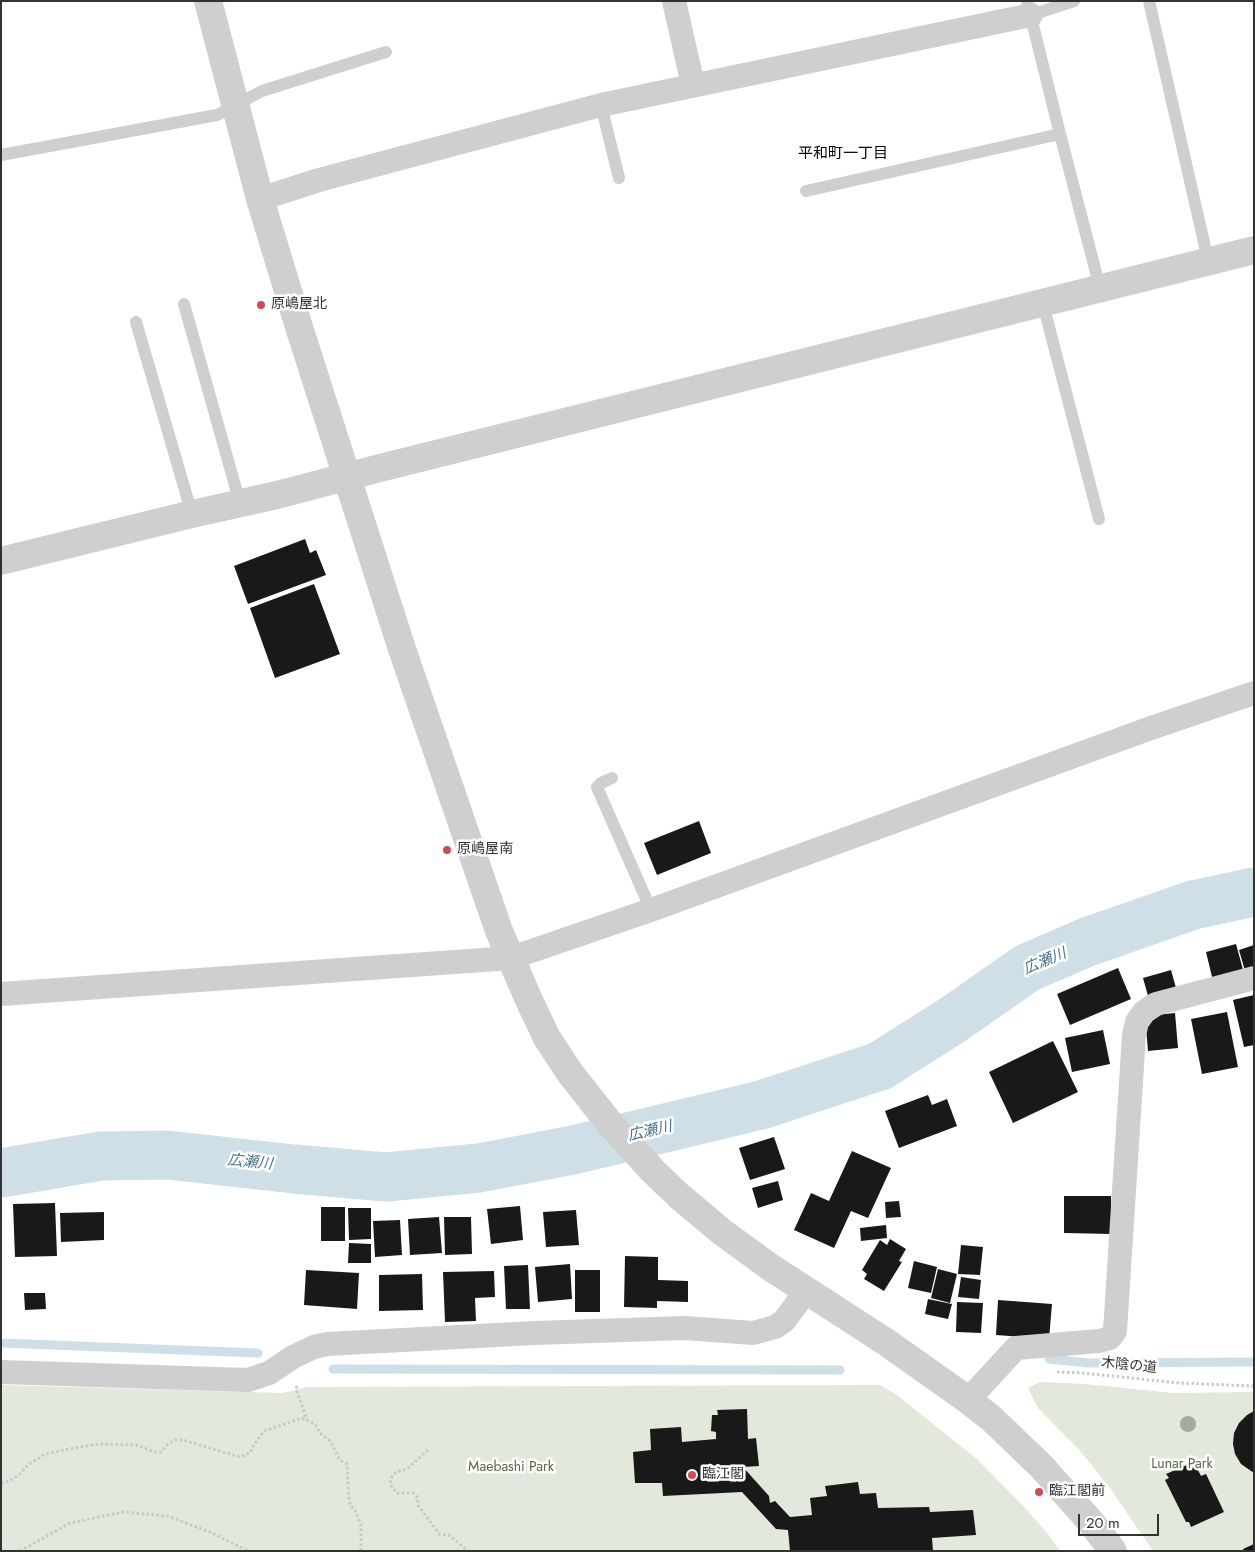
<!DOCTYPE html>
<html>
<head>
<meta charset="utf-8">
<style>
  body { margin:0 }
  #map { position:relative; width:1255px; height:1552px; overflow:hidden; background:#fff; font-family:Jost,sans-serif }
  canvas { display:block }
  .frame { position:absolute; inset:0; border:2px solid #323232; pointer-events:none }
  .scale { position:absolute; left:1078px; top:1514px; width:81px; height:22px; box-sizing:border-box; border:2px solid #323232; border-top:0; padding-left:6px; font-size:15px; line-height:18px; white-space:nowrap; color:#323232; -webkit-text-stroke:4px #fff; paint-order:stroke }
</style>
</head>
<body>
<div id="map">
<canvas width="1255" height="1552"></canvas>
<div class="frame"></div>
<div class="scale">20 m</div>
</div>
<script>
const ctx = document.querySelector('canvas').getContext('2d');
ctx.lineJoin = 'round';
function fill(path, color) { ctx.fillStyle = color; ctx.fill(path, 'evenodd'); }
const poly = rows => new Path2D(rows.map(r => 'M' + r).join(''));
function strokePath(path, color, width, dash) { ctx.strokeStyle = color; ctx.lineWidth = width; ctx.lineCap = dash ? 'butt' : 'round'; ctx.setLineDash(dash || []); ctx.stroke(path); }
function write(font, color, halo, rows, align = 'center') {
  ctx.font = font + ' Jost,"Noto Sans JP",sans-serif'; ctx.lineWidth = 5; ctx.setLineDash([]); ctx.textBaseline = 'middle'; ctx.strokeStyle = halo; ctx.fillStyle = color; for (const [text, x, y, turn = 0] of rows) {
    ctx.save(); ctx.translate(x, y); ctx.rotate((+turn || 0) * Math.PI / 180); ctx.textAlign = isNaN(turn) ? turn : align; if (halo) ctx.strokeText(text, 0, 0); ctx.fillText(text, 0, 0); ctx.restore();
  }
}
fill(poly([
  [1040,1382,1085,1384,1173,1393,1254,1392,1254,1551,1153,1551,1110,1488,1081,1452,1038,1408,1028,1388],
  [1,1385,283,1393,306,1387,880,1385,897,1395,978,1460,1026,1509,1048,1534,1060,1551,1,1551]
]), '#e2e8dc');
strokePath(poly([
  [1,1343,258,1353],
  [1049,1359,1088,1363,1254,1362],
  [333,1369,840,1370]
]), '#cedfe8', 9);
strokePath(poly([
  [1,1173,101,1156,167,1155,294,1169,386,1177,479,1168,573,1150,761,1105,880,1066,954,1019,1027,968,1087,942,1193,905,1254,892]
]), '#cedfe8', 49);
fill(poly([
  [305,539,310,553,316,550,326,575,248,604,234,566],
  [314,584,340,654,275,678,250,608],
  [699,821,711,853,657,875,644,843],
  [1236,944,1245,977,1214,985,1206,952],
  [1254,945,1254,976,1247,978,1239,950],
  [1118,968,1131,999,1070,1025,1057,994],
  [1171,970,1178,995,1150,1003,1143,978],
  [1254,995,1254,1045,1244,1047,1233,1000],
  [1227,1012,1238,1067,1202,1074,1191,1019],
  [1175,1013,1178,1048,1148,1051,1145,1016],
  [1103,1030,1110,1064,1072,1072,1065,1038],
  [1053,1041,1078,1092,1013,1123,989,1072],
  [928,1095,932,1105,947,1099,957,1126,899,1148,885,1111],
  [774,1137,785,1169,750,1180,739,1148],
  [852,1151,891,1168,868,1218,851,1211,834,1248,794,1230,811,1193,829,1201],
  [778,1181,783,1200,758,1208,752,1188],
  [1064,1196,1111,1196,1111,1234,1064,1233],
  [899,1201,901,1217,886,1218,885,1202],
  [55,1203,57,1256,15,1257,13,1204],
  [520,1206,523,1240,491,1244,487,1209],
  [321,1207,345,1207,345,1241,321,1241],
  [348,1208,371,1208,371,1239,349,1240],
  [576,1210,579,1245,546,1247,543,1212],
  [104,1212,104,1240,61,1242,60,1213],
  [439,1217,442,1253,410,1255,408,1219],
  [444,1217,471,1217,472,1254,445,1255],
  [400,1220,402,1255,375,1257,373,1221],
  [886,1225,887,1238,861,1241,860,1228],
  [890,1239,906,1249,899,1261,902,1262,884,1291,864,1279,867,1274,862,1270,880,1240,887,1245],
  [349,1243,371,1244,371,1263,348,1263],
  [961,1245,983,1247,980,1275,958,1274],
  [625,1256,658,1257,658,1280,688,1281,688,1302,657,1301,657,1308,624,1307],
  [914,1261,937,1267,931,1293,908,1288],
  [570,1264,572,1299,538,1302,535,1267],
  [528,1265,530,1309,506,1309,504,1266],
  [938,1269,957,1274,950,1303,931,1298],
  [306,1270,359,1273,357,1309,304,1305],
  [575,1270,600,1270,600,1312,575,1312],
  [494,1271,495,1297,475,1298,476,1321,445,1322,443,1272],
  [422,1274,423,1310,379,1311,379,1275],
  [961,1277,981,1280,979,1299,958,1297],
  [24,1293,45,1293,46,1309,25,1310],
  [928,1299,952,1304,948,1319,925,1314],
  [998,1300,1052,1304,1049,1339,996,1335],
  [957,1302,983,1303,981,1333,956,1332],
  [747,1409,748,1439,756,1438,759,1466,743,1467,769,1496,770,1503,775,1501,790,1517,812,1515,810,1498,827,1496,825,1486,858,1482,860,1494,876,1493,878,1508,929,1507,930,1512,973,1510,976,1535,932,1538,933,1551,790,1551,788,1530,776,1529,742,1492,663,1496,662,1483,635,1483,633,1452,651,1450,650,1429,681,1427,682,1442,716,1439,716,1432,711,1431,712,1415,718,1415,717,1410],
  [1254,1411,1254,1473,1241,1464,1235,1454,1233,1444,1234,1433,1239,1423,1247,1415],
  [1187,1465,1188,1469,1196,1466,1201,1476,1206,1474,1224,1512,1191,1527,1189,1522,1186,1522,1165,1480,1169,1478,1166,1474],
  [1254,1544,1254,1551,1244,1551,1243,1549]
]), '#191919');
strokePath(poly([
  [1057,1372,1083,1373,1179,1383,1254,1386],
  [297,1386,296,1389,307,1420],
  [428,1450,407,1469,396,1472,391,1478,390,1484,397,1493,413,1493,418,1498,418,1505,439,1534,449,1535,468,1551],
  [1,1483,9,1481,19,1475,28,1465,45,1454,74,1448,100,1444,136,1445,155,1452,161,1452,167,1445,175,1440,183,1440,240,1457,250,1453,253,1446,264,1431,302,1418,315,1424,320,1433,330,1441,340,1460,347,1464,349,1498,350,1505,355,1510,361,1525,361,1551],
  [20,1551,70,1523,123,1512,167,1516,210,1532,248,1551]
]), '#c9c9c9', 3, [2.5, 2.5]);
strokePath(poly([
  [1027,1,1060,134,1100,288],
  [1149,1,1208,260],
  [1031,15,1074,1],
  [601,105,619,178],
  [1,155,217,115,262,91,386,52],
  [806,191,1060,134],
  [184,304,240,503],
  [1043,304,1099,519],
  [136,322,192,514],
  [612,778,601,783,597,787,651,910]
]), '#cfcfcf', 12);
strokePath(poly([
  [674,1,693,85],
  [260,199,319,180,601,105,1031,15],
  [1,994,511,958,651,910,1151,728,1254,693],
  [1,1372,248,1380,269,1373,293,1357,314,1347,327,1344,535,1333,685,1328,753,1333,775,1327,784,1321,807,1290],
  [968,1400,1016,1348,1099,1341,1110,1338,1115,1331,1134,1035,1137,1022,1144,1012,1156,1004,1254,978]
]), '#cfcfcf', 24);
strokePath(poly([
  [208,1,260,199,299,327,402,649,499,931,529,1000,547,1038,570,1073,611,1125,653,1171,678,1195,722,1232,770,1267,886,1342,968,1400,992,1419,1041,1466,1090,1521,1113,1551],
  [1,561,192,514,277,495,376,469,1254,250]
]), '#cfcfcf', 28);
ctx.fillStyle = '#a2ad98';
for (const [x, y] of [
  [1188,1424]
]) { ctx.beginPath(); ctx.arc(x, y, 8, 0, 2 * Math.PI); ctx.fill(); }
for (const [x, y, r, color] of [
  [261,305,5,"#d34a54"],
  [447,850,5,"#d34a54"],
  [692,1475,5,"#d34a54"],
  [1039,1492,5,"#d34a54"]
]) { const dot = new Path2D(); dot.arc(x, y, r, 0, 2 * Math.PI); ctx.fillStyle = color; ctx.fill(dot); strokePath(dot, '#fff', 2); }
write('14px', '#323232', '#fff', [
  ["原嶋屋北",271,305],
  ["原嶋屋南",457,850],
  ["臨江閣",702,1475],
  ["臨江閣前",1049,1492]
], 'left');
write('14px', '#323232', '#fff', [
  ["木陰の道",1129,1366,6]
]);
write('14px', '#566a43', '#fff', [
  ["Lunar Park",1182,1465],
  ["Maebashi Park",511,1468]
]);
write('15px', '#000', '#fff', [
  ["平和町一丁目",843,154]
]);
write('italic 15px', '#48728d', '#fff', [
  ["広瀬川",1045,962,-23],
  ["広瀬川",650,1132,-13],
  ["広瀬川",250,1163,6]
]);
</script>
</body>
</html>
